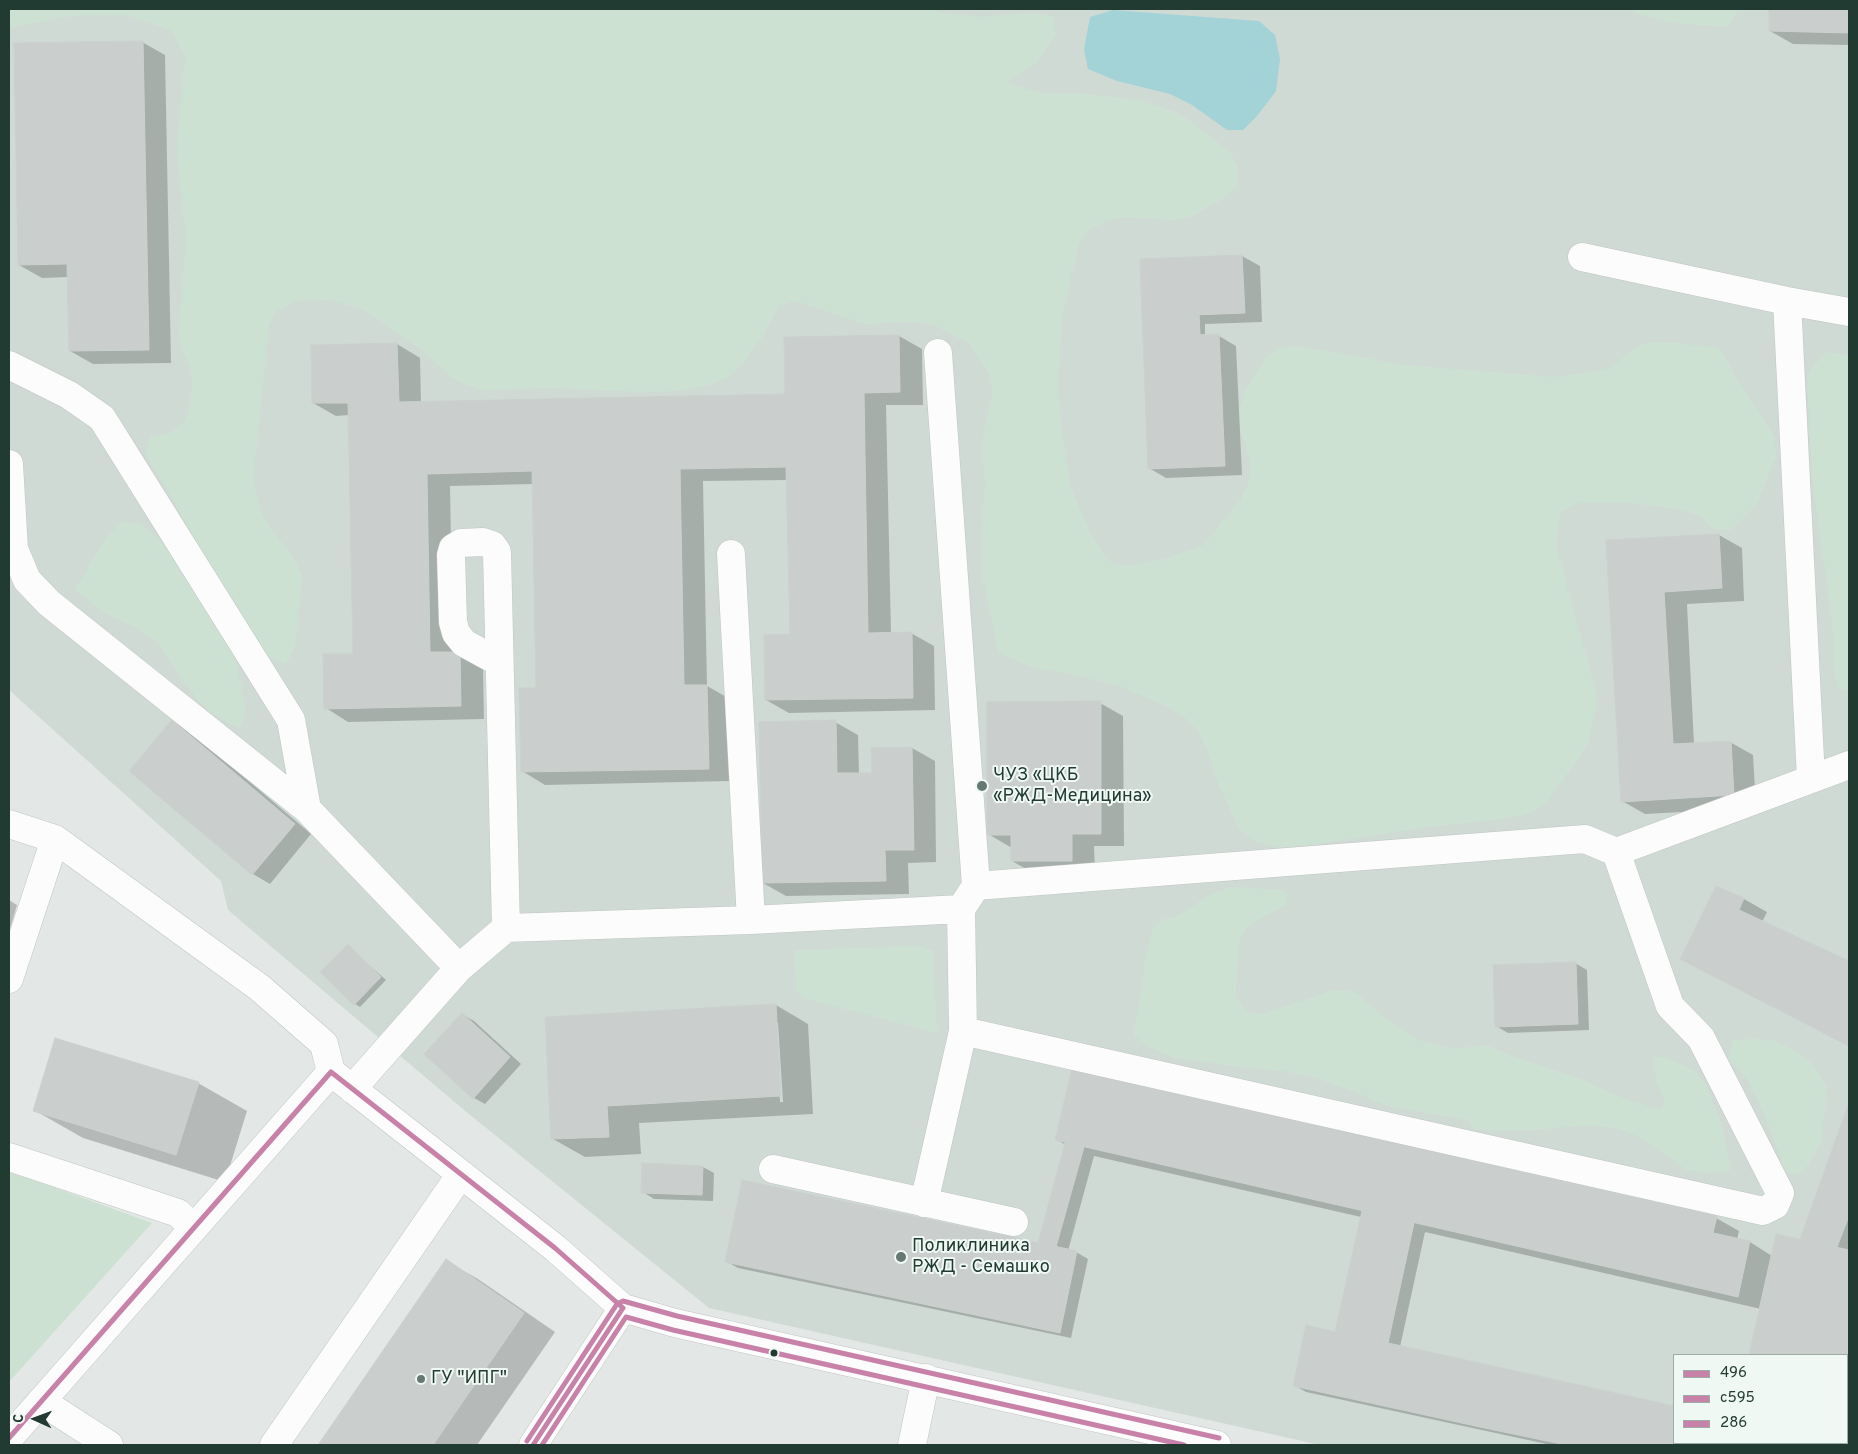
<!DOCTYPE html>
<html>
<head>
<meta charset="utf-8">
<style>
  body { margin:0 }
  #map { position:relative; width:1858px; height:1454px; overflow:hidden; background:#e3e8e6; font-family:Overpass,sans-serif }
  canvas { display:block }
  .frame { position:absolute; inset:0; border:10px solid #213b33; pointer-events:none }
  .legend { position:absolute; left:1673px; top:1354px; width:175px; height:90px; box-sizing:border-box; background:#f0f8f4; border:1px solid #9daca7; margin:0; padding:6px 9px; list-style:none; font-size:15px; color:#213b33 }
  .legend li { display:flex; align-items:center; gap:10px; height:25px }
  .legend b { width:25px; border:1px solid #9daca7 }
  .north { position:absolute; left:10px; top:1394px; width:50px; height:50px; -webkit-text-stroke:4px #f0f8f4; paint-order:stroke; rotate:272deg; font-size:14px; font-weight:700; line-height:20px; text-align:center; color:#213b33 }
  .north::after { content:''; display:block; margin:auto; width:18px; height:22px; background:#213b33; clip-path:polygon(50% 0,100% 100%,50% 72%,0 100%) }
</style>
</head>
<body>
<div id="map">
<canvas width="1858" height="1454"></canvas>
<div class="frame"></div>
<ul class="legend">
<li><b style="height:6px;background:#c882aa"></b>496</li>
<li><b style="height:6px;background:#c882aa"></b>с595</li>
<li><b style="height:6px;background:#c882aa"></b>286</li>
</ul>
<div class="north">С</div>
</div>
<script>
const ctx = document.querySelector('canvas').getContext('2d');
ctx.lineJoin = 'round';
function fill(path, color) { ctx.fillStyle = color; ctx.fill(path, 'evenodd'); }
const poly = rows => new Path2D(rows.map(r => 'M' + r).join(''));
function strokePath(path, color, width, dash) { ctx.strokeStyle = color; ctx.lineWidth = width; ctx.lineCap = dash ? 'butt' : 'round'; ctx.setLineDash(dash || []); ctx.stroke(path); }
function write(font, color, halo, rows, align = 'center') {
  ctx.font = font + ' Overpass,sans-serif'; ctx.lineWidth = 4; ctx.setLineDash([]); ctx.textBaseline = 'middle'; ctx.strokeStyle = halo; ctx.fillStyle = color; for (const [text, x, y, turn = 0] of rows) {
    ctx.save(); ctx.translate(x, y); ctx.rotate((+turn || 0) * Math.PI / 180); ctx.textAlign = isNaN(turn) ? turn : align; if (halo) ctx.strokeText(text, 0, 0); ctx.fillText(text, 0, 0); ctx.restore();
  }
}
fill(poly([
  [9,9,1849,9,1849,1445,1320,1445,709,1308,464,1110,228,910,221,881,9,690],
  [1674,1355,1847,1355,1847,1443,1674,1443]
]), '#d0dad5');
fill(poly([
  [9,9,930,9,943,13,980,17,1035,13,1053,17,1056,34,1036,63,1006,83,1043,93,1080,93,1137,100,1173,111,1188,119,1231,153,1238,169,1237,187,1223,199,1192,216,1175,220,1123,217,1106,221,1091,229,1079,243,1063,311,1058,381,1060,416,1070,486,1092,537,1102,552,1114,565,1132,565,1168,558,1203,545,1241,499,1249,482,1251,464,1240,428,1239,409,1245,391,1264,360,1278,348,1297,346,1404,365,1555,377,1592,372,1611,367,1641,344,1659,342,1678,343,1717,348,1728,362,1736,378,1767,423,1775,439,1776,456,1757,504,1731,530,1713,529,1700,516,1683,510,1632,503,1579,503,1561,511,1556,546,1595,688,1596,706,1589,742,1549,800,1535,811,1519,816,1501,819,1429,827,1292,848,1274,847,1256,841,1240,831,1217,781,1206,747,1197,730,1184,717,1168,707,1120,686,1084,677,1032,667,999,653,983,579,982,523,985,486,982,450,984,430,993,392,989,374,968,343,936,326,918,322,900,322,865,324,796,301,779,306,763,336,741,365,728,377,712,384,678,391,644,392,553,388,483,390,467,385,451,377,424,352,365,310,329,300,311,299,294,302,278,310,269,325,255,464,254,483,263,518,295,560,302,576,295,648,286,664,268,657,235,613,206,567,191,533,173,500,145,454,151,437,169,433,185,422,190,405,193,384,190,366,182,349,179,331,186,239,177,148,185,55,170,30,131,16,100,15,64,17,9,28],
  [1629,9,1736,9,1737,14,1726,27,1674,23,1640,15],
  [1824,352,1849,355,1849,688,1839,690,1834,673,1832,616,1812,479,1807,376],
  [122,522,140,524,155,535,178,562,229,640,236,660,246,712,240,728,223,720,209,711,196,698,165,653,153,639,137,628,104,613,75,589,108,535],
  [1236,887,1281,890,1288,896,1286,905,1257,920,1243,932,1240,940,1236,986,1236,996,1246,1012,1263,1014,1331,991,1349,990,1359,995,1387,1020,1418,1040,1454,1049,1487,1045,1514,1057,1583,1080,1618,1096,1653,1108,1662,1108,1665,1100,1657,1083,1654,1065,1655,1057,1664,1057,1697,1072,1707,1088,1721,1123,1731,1169,1723,1172,1703,1173,1685,1169,1641,1137,1615,1128,1587,1125,1521,1131,1474,1130,1468,1120,1388,1106,1345,1088,1310,1076,1283,1071,1248,1068,1175,1058,1149,1047,1134,1035,1136,1018,1142,992,1145,957,1152,931,1157,923,1164,919,1172,918,1181,914,1211,894,1228,888],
  [920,946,933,951,937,1033,803,998,796,990,794,950],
  [1752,1039,1772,1040,1780,1043,1796,1052,1811,1063,1826,1086,1826,1094,1822,1138,1819,1147,1805,1169,1797,1174,1789,1174,1784,1167,1764,1113,1747,1079,1728,1059,1734,1040],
  [9,1171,152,1223,9,1382]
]), '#cce1d2');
fill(poly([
  [1113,10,1259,21,1275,35,1280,59,1276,91,1257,116,1243,130,1227,130,1192,105,1170,94,1117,81,1088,69,1084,49,1090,17]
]), '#a3d2d7');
fill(poly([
  [1771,9,1849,9,1849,45,1793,44,1770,31],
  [142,42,165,55,171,363,93,364,70,351,69,277,42,278,19,265],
  [1242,256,1260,266,1262,322,1205,324,1205,336,1219,336,1236,346,1242,475,1166,478,1149,468,1141,260],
  [899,336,922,349,923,405,886,405,891,633,911,633,934,646,935,710,789,713,766,700,791,635,788,480,703,481,707,686,730,699,731,781,545,785,522,771,538,689,534,484,450,486,453,653,483,666,484,719,348,722,326,708,354,655,349,415,336,416,313,403,312,346,397,344,420,358,421,403,786,396,785,338],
  [1719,535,1742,548,1744,601,1687,604,1694,744,1730,742,1753,755,1756,808,1645,814,1622,801,1607,541],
  [1100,703,1123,716,1124,846,1094,846,1095,874,1035,874,1012,861,1012,848,988,834],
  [172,721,190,731,311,834,270,884,253,874],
  [835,722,858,735,859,774,874,774,873,749,912,748,935,761,936,862,908,863,909,894,786,896,763,883],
  [1717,887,1744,899,1767,912,1762,922,1849,962,1849,1046,1682,959],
  [9,900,17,905,9,933],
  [348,946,386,980,360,1007,355,1004],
  [1575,963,1587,970,1589,1030,1508,1033,1496,1026],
  [776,1005,808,1024,813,1114,639,1123,641,1154,585,1157,553,1139,546,1018],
  [776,1023,778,1023,783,1102,780,1102],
  [462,1014,474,1021,521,1064,485,1104,474,1098],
  [198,1083,247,1111,225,1182,83,1138,34,1110],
  [1849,1107,1849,1445,1551,1445,1306,1392,1294,1385,1336,1334,1361,1217,1094,1156,1068,1251,1076,1252,1088,1259,1071,1338,738,1268,726,1261,1039,1244,1066,1145,1057,1140,1716,1218,1739,1231,1737,1240,1750,1242,1772,1256,1801,1240],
  [1425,1232,1761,1309,1751,1355,1847,1355,1847,1443,1674,1443,1674,1407,1400,1347],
  [703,1167,714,1173,713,1201,654,1199,643,1192],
  [446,1261,478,1279,555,1332,477,1445,319,1445]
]), '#0003');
const building = poly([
  [1769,9,1849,9,1849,33,1769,31,1769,9],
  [143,41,149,350,69,351,67,264,18,265,14,43,143,41],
  [1242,255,1245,313,1142,317,1140,259,1242,255],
  [1199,314,1200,335,1143,337,1142,317,1199,314],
  [1219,334,1225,466,1148,469,1143,337,1219,334],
  [899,335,900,392,864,393,868,633,912,632,913,698,765,700,764,635,790,634,786,467,680,469,684,685,707,685,709,769,521,772,519,688,536,688,532,471,427,474,430,652,460,652,461,706,324,709,323,654,353,654,348,403,312,403,311,345,397,343,399,402,785,394,784,337,899,335],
  [1719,534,1722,588,1664,592,1673,744,1731,741,1734,795,1621,802,1606,540,1719,534],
  [1101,701,1101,834,1072,834,1072,861,1011,861,1011,835,987,835,987,702,1101,701],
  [172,720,295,824,252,875,129,771,172,720],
  [836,720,837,773,872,773,871,748,912,747,914,850,885,850,886,881,762,883,759,722,836,720],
  [1716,886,1744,898,1739,910,1849,961,1849,1046,1680,959,1716,886],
  [348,944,381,977,354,1005,320,972,348,944],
  [1576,962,1578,1024,1495,1027,1493,965,1576,962],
  [776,1004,781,1096,607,1106,609,1137,551,1139,545,1017,776,1004],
  [462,1013,510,1057,473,1099,424,1054,462,1013],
  [55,1038,199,1082,176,1155,33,1111,55,1038],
  [1072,1069,1717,1216,1713,1233,1750,1241,1738,1297,1055,1140,1072,1069],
  [1849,1103,1849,1216,1837,1247,1800,1239,1849,1103],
  [1065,1143,1084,1147,1056,1247,1038,1243,1065,1143],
  [642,1163,703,1166,702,1195,641,1193,642,1163],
  [742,1180,1077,1251,1060,1333,725,1262,742,1180],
  [1362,1211,1414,1223,1388,1343,1493,1366,1480,1427,1293,1386,1306,1325,1335,1332,1362,1211],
  [1776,1234,1849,1250,1849,1260,1829,1355,1749,1355,1776,1234],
  [446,1259,524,1313,433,1445,318,1445,446,1259],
  [1849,1260,1849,1445,1809,1445,1810,1443,1847,1443,1847,1355,1829,1355,1849,1260],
  [1493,1366,1674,1406,1674,1443,1810,1443,1809,1445,1566,1445,1480,1427,1493,1366]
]);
fill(building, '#cacfcd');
strokePath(building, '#cbd1ce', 1);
const minor = poly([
  [1582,257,1787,301,1849,312],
  [1787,301,1811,779],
  [9,365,69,395,102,418,291,720,307,809],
  [9,464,14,549,27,580,49,603,307,809,459,968],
  [731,554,751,920],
  [499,662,464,643,456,633,453,622,451,555,453,548,461,543,483,542,492,545,497,552,506,928],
  [9,824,55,839,260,988,324,1044,331,1072],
  [976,886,1585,839,1616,852,1849,765],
  [9,979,55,839],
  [963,1031,1763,1211,1775,1205,1780,1193,1701,1038,1670,1006,1616,852],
  [352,1089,459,968,506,928,751,920,961,909,976,886,938,353],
  [9,1157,178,1213,193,1227],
  [773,1169,1014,1222],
  [924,1203,963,1031,961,909],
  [41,1401,109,1445],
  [9,1438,331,1072,555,1248,623,1308,675,1323,1217,1445],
  [274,1445,461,1174],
  [533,1445,623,1308],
  [912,1445,926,1378]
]);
strokePath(minor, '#c0c5c3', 29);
strokePath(minor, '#fbfcfb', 28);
strokePath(poly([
  [9,1438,331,1072,555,1248,623,1308],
  [533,1445,623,1308]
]), '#c882aa', 5);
strokePath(poly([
  [542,1445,626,1317,673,1330,1184,1445]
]), '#c882aa', 5);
strokePath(poly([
  [527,1441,617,1304,623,1301,677,1316,1219,1438]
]), '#c882aa', 5);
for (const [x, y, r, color] of [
  [982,786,6,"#657872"],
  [901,1257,6,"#657872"],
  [774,1353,4.5,"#213b33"],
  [421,1379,5,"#657872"]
]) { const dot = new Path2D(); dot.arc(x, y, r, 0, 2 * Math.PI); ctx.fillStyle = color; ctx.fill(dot); strokePath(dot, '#f0f8f4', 2); }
write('18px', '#213b33', '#f0f8f4', [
  ["ЧУЗ «ЦКБ",993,776],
  ["«РЖД-Медицина»",993,797],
  ["Поликлиника",912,1247],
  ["РЖД - Семашко",912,1268],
  ["ГУ \"ИПГ\"",431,1379]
], 'left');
</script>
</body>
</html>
